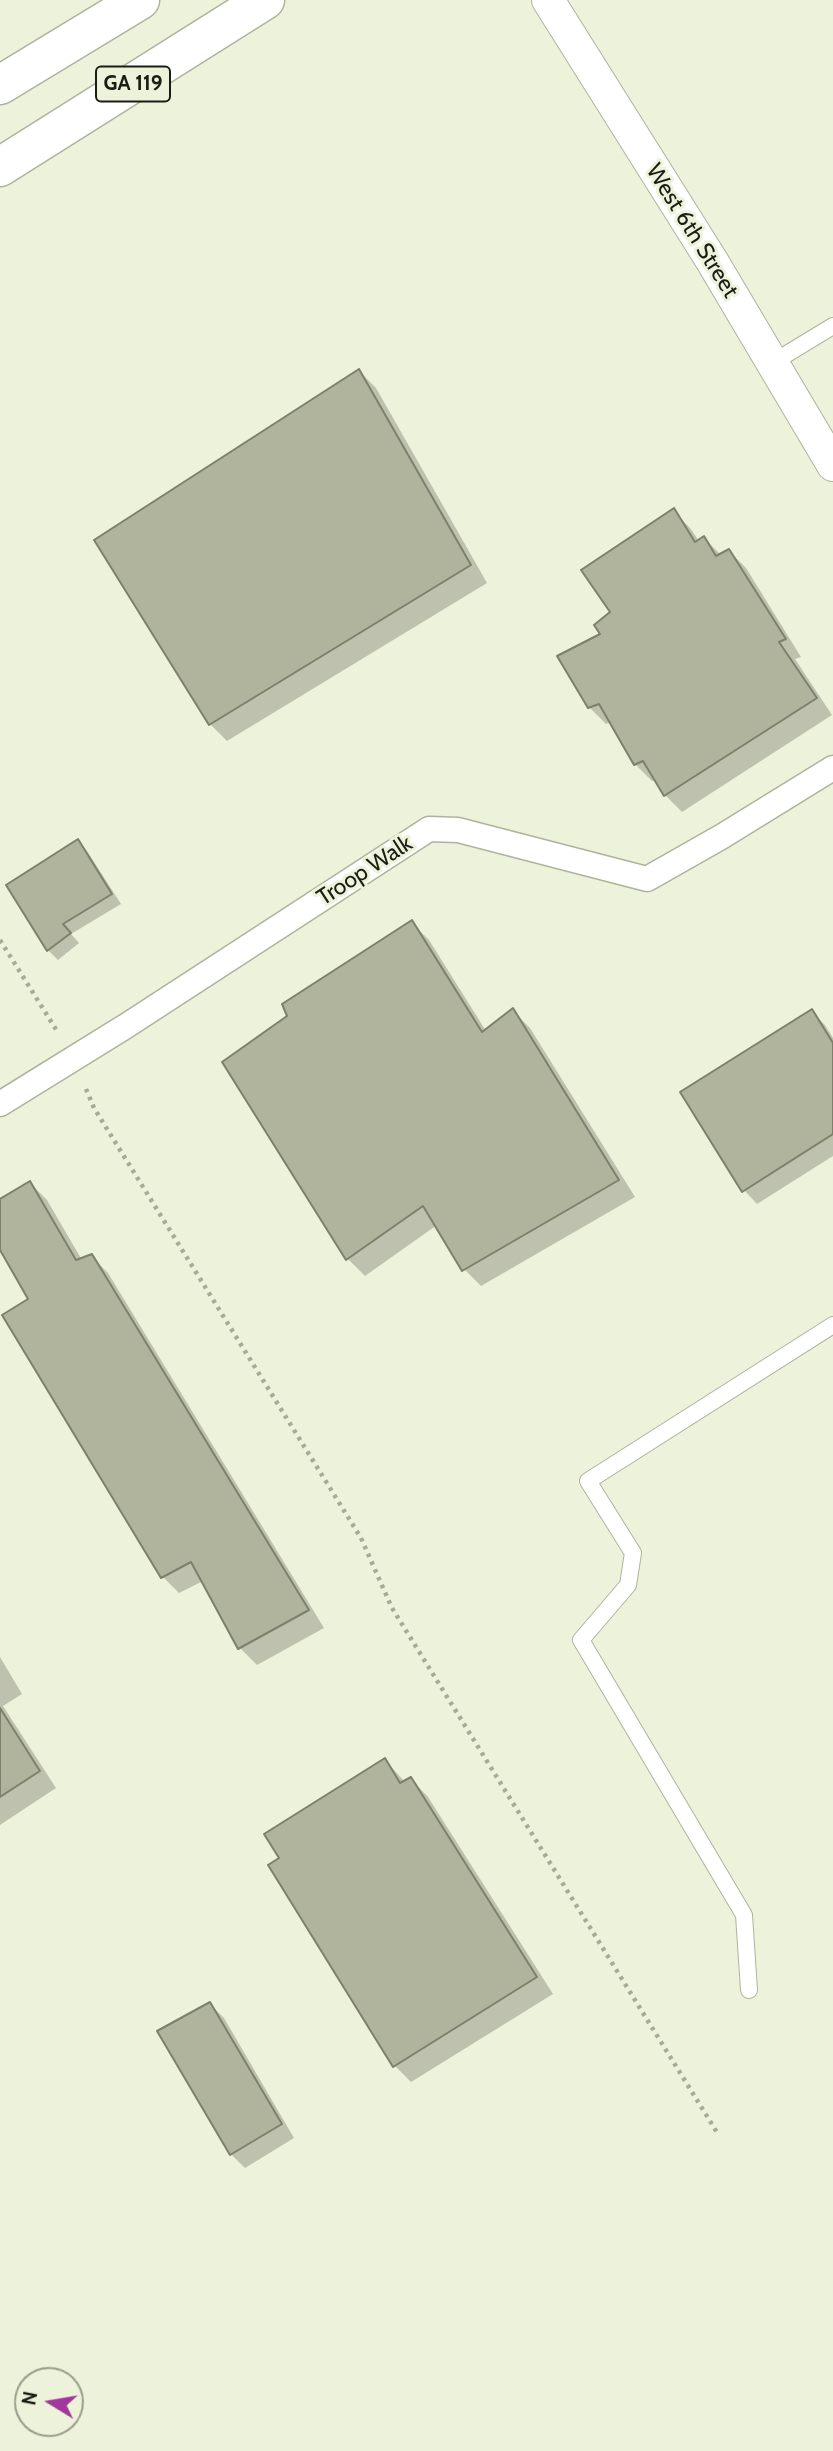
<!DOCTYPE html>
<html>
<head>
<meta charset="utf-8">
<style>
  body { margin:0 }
  #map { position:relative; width:833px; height:2451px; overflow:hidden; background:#edf2da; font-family:Cabin,sans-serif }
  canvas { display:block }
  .north { position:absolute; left:14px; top:2367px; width:70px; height:70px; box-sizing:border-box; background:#edf2da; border:2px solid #999d8b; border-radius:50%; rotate:281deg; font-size:19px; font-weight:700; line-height:28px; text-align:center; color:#1b1d14 }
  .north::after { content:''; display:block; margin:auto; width:24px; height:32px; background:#a1389b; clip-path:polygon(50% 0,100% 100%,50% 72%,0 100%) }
</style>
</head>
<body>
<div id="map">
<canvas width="833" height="2451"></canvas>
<div class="north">N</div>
</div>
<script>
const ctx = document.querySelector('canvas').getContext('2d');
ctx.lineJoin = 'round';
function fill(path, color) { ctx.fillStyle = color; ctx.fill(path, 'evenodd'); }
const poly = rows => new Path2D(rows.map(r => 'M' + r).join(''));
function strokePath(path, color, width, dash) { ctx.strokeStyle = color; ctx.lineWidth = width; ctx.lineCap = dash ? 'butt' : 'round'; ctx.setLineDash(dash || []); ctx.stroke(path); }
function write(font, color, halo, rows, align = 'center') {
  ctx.font = font + ' Cabin,sans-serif'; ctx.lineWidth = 6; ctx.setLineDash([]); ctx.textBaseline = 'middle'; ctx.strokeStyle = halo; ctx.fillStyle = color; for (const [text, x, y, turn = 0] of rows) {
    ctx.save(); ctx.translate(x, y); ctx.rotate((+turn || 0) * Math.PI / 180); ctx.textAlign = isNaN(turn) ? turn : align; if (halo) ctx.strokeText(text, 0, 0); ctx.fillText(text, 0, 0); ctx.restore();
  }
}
fill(poly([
  [359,371,376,388,487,583,227,741,210,724],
  [673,511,690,528,699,541,704,538,721,555,729,551,746,568,801,657,795,659,832,715,682,812,665,795,656,780,652,781,635,764,611,722,606,724,589,707,603,634,613,613],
  [78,842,87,851,121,904,71,934,79,943,58,960,48,950],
  [412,923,429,940,486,1031,513,1011,530,1028,635,1197,481,1286,464,1269,437,1225,365,1276,348,1259,225,1063],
  [811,1011,825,1025,833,1038,833,1156,757,1204,744,1190],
  [30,1183,47,1200,82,1260,91,1256,108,1273,324,1628,257,1665,240,1648,203,1581,179,1593,162,1576,30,1299,0,1246,0,1201],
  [0,1657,22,1694,3,1706,56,1788,0,1825],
  [385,1760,405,1782,411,1779,428,1797,553,1994,411,2082,394,2065,282,1859],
  [210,2004,224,2018,294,2138,245,2168,231,2154]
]), '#0003');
const building = poly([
  [359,369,471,565,209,725,94,540,359,369],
  [674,508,695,542,704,536,716,556,729,549,786,639,779,642,817,698,664,796,643,761,634,765,599,704,588,708,557,656,600,634,594,625,610,612,581,570,674,508],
  [78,839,112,894,63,924,71,933,47,951,6,885,78,839],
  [412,920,482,1032,513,1008,619,1180,462,1271,423,1206,346,1260,222,1062,287,1016,282,1004,412,920],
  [812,1009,833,1043,833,1134,742,1192,680,1092,812,1009],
  [30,1181,76,1260,92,1254,309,1610,238,1649,191,1562,161,1578,2,1315,28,1299,0,1250,0,1199,30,1181],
  [0,1708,40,1771,0,1797,0,1708],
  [385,1758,400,1783,411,1777,537,1977,393,2067,268,1865,279,1858,264,1834,385,1758],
  [210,2002,282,2124,230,2155,157,2031,210,2002]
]);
fill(building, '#b0b49d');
strokePath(building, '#7d816b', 2);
const service = poly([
  [772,363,833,326],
  [749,1990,744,1915,581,1640,628,1585,633,1553,588,1481,833,1325]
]);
const pedestrian = poly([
  [0,1104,126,1026,429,829,458,830,647,879,721,837,833,768]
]);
const minor = poly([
  [548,0,712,261,833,465]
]);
const primary = poly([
  [0,85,140,0],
  [0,167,265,0]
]);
strokePath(service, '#afb39c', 18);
strokePath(pedestrian, '#afb39c', 27);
strokePath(minor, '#afb39c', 34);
strokePath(primary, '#afb39c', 41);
strokePath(poly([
  [0,940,57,1031],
  [86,1089,94,1108,361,1538,392,1608,718,2134]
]), '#a6aa97', 4.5, [3.5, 5]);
strokePath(service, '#fff', 16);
strokePath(pedestrian, '#fff', 24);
strokePath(minor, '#fff', 32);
strokePath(primary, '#fff', 38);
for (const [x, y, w] of [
  [133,84,74]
]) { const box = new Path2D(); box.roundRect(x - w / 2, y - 17.5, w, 35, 5); ctx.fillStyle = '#edf2da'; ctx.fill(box); strokePath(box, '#1b1d14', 2); }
write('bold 21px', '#1b1d14', null, [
  ["GA 119",133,84]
]);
write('23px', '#1b1d14', '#edf2da', [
  ["West 6th Street",692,231,58],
  ["Troop Walk",365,871,-33]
]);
</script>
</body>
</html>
